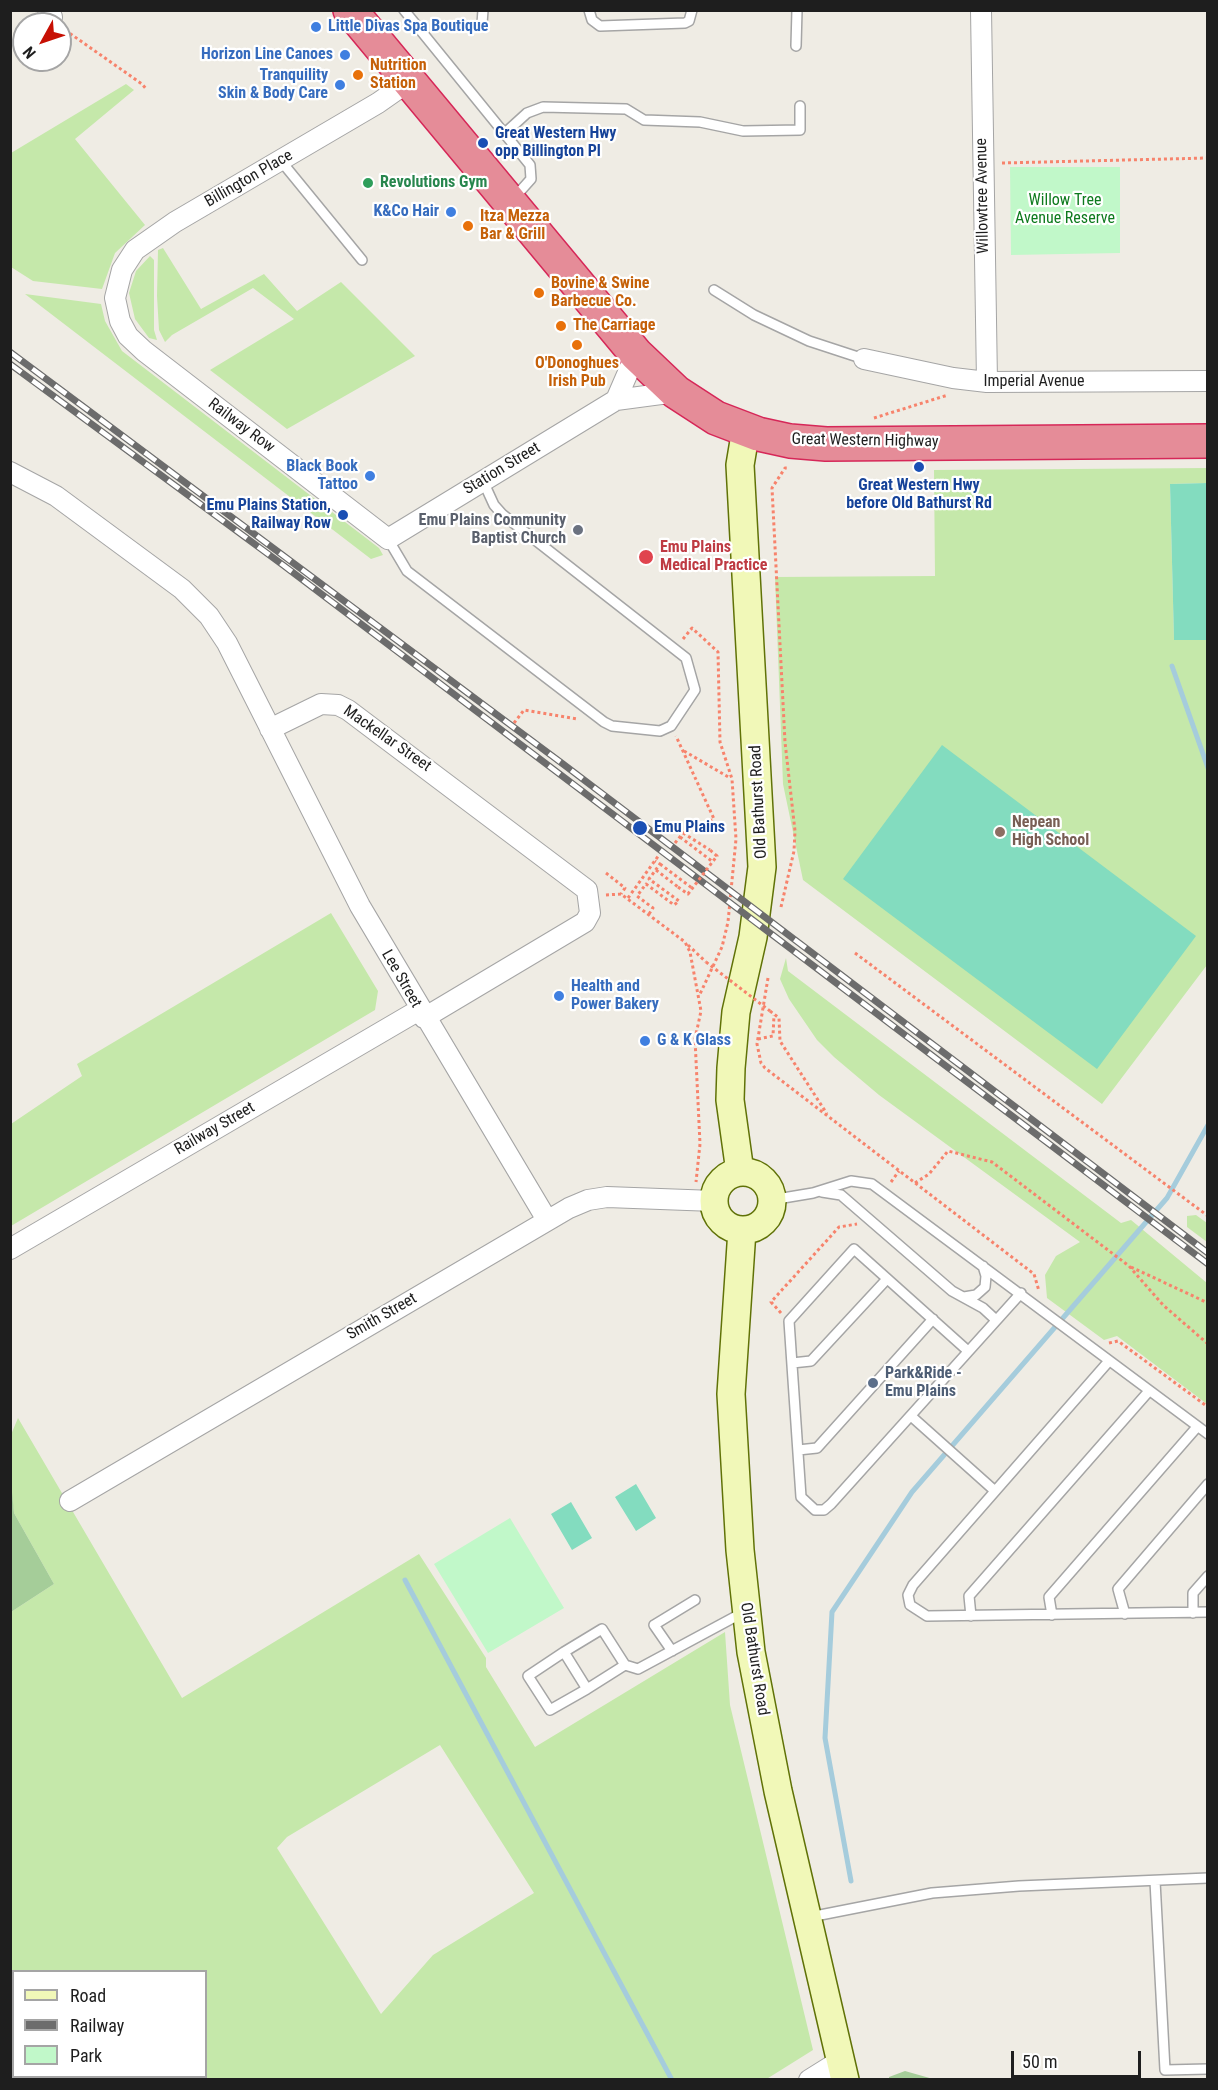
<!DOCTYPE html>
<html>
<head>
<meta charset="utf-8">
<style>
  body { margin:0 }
  #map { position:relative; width:1218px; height:2090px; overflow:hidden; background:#efece4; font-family:"Roboto Condensed",sans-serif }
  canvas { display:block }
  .frame { position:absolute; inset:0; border:12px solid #1e1e1e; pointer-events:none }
  .legend { position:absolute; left:12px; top:1970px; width:195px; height:108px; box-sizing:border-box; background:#fff; border:2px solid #a5a5a5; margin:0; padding:8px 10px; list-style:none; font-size:18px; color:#1e1e1e }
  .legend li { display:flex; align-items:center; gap:12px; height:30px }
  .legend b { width:30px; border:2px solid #a5a5a5 }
  .north { position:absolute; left:12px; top:12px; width:60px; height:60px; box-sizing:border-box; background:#fff; border:2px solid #a5a5a5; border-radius:50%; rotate:230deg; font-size:16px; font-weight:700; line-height:24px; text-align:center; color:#1e1e1e }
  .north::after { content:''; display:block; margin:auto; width:21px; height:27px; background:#c71004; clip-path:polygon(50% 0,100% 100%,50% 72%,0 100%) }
  .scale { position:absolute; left:1011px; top:2051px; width:130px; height:27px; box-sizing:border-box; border:3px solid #1e1e1e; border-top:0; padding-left:8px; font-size:18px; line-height:21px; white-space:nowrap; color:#1e1e1e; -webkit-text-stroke:4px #fff; paint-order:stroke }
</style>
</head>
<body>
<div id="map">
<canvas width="1218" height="2090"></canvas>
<div class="frame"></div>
<ul class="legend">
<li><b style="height:8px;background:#f1f8b8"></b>Road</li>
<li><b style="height:8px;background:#6c6c6c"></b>Railway</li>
<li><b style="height:16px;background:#c1f8c9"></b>Park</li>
</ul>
<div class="north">N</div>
<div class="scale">50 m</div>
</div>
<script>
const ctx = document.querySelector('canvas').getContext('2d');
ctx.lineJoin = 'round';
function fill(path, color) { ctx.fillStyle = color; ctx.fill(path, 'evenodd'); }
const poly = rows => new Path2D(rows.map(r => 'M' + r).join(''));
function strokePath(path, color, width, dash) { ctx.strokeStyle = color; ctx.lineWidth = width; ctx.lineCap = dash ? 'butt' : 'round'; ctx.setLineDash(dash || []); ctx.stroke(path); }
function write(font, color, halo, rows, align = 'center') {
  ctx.font = font + ' "Roboto Condensed",sans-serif'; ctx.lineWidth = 4.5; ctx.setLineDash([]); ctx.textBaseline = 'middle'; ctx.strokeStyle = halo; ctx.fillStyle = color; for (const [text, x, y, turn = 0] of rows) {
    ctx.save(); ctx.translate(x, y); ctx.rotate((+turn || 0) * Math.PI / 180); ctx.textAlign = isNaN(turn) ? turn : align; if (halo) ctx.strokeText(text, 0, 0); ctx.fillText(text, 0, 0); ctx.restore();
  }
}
fill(poly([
  [126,84,134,90,75,139,145,225,115,253,102,289,33,281,11,267,11,153],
  [163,248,201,309,264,274,297,311,341,282,415,356,287,429,210,370,294,319,253,288,172,335,165,342,159,330,157,296,158,250],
  [150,256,154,260,154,330,157,340,149,338,135,319,129,293,136,271],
  [25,294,101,304,105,321,122,351,379,548,383,555,371,559],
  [1207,468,1207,483,1170,484,1174,640,1207,640,1207,965,1102,1104,803,880,783,784,775,577,935,576,934,470],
  [331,913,378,991,375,1010,11,1226,11,1124,82,1076,77,1064],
  [786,958,788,971,1121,1223,1131,1220,1207,1283,1207,1404,1117,1336,1104,1340,1047,1298,1045,1275,1056,1256,1080,1242,879,1095,834,1057,817,1040,789,999,780,979],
  [1196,1215,1207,1223,1207,1242,1187,1227,1187,1216],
  [18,1418,182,1698,419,1554,486,1658,486,1667,535,1747,725,1632,730,1705,813,2050,765,2080,11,2080,11,1612,54,1584,14,1513,10,1482,10,1437],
  [440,1745,534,1893,433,1955,381,2014,277,1848,287,1837],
  [14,1972,206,1972,206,2076,14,2076]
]), '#c5e8aa');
fill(poly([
  [11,1482,14,1513,54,1584,11,1612],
  [905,2071,933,2079,889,2079,889,2077]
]), '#a5cd99');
fill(poly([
  [1010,167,1120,167,1120,253,1011,255],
  [510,1518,564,1608,488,1653,434,1564]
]), '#c1f8c9');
fill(poly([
  [1207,483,1207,640,1174,640,1170,484],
  [942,745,1196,936,1097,1069,843,879],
  [636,1484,656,1518,636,1531,615,1497],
  [571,1502,592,1538,572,1550,551,1514]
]), '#83dcbf');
strokePath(poly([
  [1172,666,1208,768],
  [405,1580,672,2080],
  [851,1881,825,1738,832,1612,912,1492,1167,1198,1208,1125]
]), '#a5ccdc', 5);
const lane = poly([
  [404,10,530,165,531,179,514,198],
  [589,10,592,20,600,26,685,23,689,21,692,10],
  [482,24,483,10],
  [796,46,797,10],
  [505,133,527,113,543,107,626,109,644,120,700,122,743,131,800,130,800,106],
  [281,161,362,260],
  [714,290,754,315,809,341,864,359],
  [388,539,407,571,604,722,612,726,660,731,671,726,695,690,686,658,502,514,494,505,483,481],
  [822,1192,841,1195,952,1291,983,1308,996,1320],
  [771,1200,813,1193,851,1181,872,1184,1208,1434],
  [964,1297,976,1295,985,1287,986,1276,983,1266],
  [968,1351,854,1249,789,1321,801,1497,815,1510,824,1510,831,1504,1021,1293],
  [1109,1361,913,1585,908,1595,910,1605,927,1616,1208,1612],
  [792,1363,811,1361,887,1279],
  [911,1416,995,1491],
  [798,1450,817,1448,933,1319],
  [1193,1613,1193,1593,1208,1576],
  [1125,1614,1118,1589,1208,1484],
  [1052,1615,1049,1597,1197,1427],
  [971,1616,969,1596,1149,1391],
  [672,1651,654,1625,695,1600],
  [564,1652,602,1629,625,1665,587,1689,550,1710,528,1676,564,1652,587,1689],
  [625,1665,638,1669,744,1612],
  [1155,1881,1165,2070,1208,2069],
  [810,1917,932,1893,1019,1886,1208,1878]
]);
const street = poly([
  [48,10,52,17],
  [981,10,987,382],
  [408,82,378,103,175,222,135,250,122,270,115,298,120,321,128,336,144,351,388,539,616,400,676,392],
  [864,359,953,378,987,382,1208,381],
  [616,400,636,354],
  [10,472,56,496,182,589,209,616,227,643,360,906,547,1220],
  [270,729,321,704,338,705,348,710,587,890,590,913,585,922,424,1018],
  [10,1249,419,1010],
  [70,1501,569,1208,588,1200,607,1197,714,1201],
  [809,2080,841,2060]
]);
const secondary = poly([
  [740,1172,730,1100,731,1068,736,1012,753,937,762,867,740,465,746,429],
  '714 1201a29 29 0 1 1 58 0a29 29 0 1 1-58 0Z',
  [742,1230,731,1394,740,1550,751,1652,778,1791,845,2080]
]);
const highway = poly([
  [350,10,636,354,676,392,716,418,758,434,790,441,826,444,1208,441]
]);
strokePath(lane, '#a5a5a5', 12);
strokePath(street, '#a5a5a5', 22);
strokePath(secondary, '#607207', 30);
strokePath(highway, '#d62758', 36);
strokePath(poly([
  [65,30,142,84,147,90],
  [1002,163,1208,158],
  [874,418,948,395],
  [683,639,692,628,718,652,720,742,732,779,736,839,728,922,722,947,700,994],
  [514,723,524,710,578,719],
  [684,751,730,778],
  [683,833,710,850],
  [680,837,713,862],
  [675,843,683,833,714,819,676,736],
  [660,864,692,888],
  [656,870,678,887],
  [606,873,625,888,621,894],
  [606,895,621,894,685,942,690,952,701,1011,695,1039,700,1144,696,1182],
  [628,898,659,855],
  [781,907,794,851,795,831,785,742,772,488,785,468,789,468],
  [649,914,653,908,637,896,646,884,674,905,679,901,649,879,660,864,655,861],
  [688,945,706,962],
  [855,953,1208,1216],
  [768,978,757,1044,761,1063,765,1068,1034,1274,1039,1291],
  [770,1011,779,1018,780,1041,827,1114],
  [758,1039,773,1036,774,1015],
  [891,1182,899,1171],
  [915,1183,929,1174,948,1151,992,1162,1129,1266,1163,1305,1208,1344],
  [1131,1267,1208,1303],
  [781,1313,771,1302,839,1227,857,1224],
  [1109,1343,1118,1341,1208,1407]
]), '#f7836c', 3, [3, 3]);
strokePath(lane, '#fff', 9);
strokePath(street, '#fff', 20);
strokePath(secondary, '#f1f8b8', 27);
strokePath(highway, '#e58c98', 33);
const rail = poly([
  [10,352,563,764,1208,1253],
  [10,364,283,565,1208,1264]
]);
strokePath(rail, '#6c6c6c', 7);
strokePath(rail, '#fff', 4.5, [14]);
strokePath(poly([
  [678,887,688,894,717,856,710,850],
  [706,962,770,1011]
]), '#f7836c', 3, [3, 3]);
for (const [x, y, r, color] of [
  [316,27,6,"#3f7fe0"],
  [345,55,6,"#3f7fe0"],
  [358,75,6,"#e8710a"],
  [340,85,6,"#3f7fe0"],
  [483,143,6,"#1a4fb4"],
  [368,183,6,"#2e9e5b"],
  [451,212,6,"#3f7fe0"],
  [468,226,6,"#e8710a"],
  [539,293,6,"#e8710a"],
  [561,326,6,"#e8710a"],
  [577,345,6,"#e8710a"],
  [919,467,6,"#1a4fb4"],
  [370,476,6,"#3f7fe0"],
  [343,515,6,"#1a4fb4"],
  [578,530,6,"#6b7280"],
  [646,557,8,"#e0444e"],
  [640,828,8,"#1a4fb4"],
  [1000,832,6,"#8d6e63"],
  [559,996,6,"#3f7fe0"],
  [645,1041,6,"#3f7fe0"],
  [873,1383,6,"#5c6f8a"]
]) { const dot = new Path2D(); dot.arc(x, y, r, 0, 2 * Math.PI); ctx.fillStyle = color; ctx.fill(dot); strokePath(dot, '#fff', 2); }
write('bold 16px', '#366cbe', '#fff', [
  ["Little Divas Spa Boutique",328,27,"left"],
  ["Horizon Line Canoes",333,55],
  ["Tranquility",328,76],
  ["Skin & Body Care",328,94],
  ["K&Co Hair",439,212],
  ["Black Book",358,467],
  ["Tattoo",358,485],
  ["Health and",571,987,"left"],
  ["Power Bakery",571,1005,"left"],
  ["G & K Glass",657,1041,"left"]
], 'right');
write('bold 16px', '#c56008', '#fff', [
  ["Nutrition",370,66],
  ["Station",370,84],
  ["Itza Mezza",480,217],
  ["Bar & Grill",480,235],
  ["Bovine & Swine",551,284],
  ["Barbecue Co.",551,302],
  ["The Carriage",573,326],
  ["O'Donoghues",577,364,"center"],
  ["Irish Pub",577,382,"center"]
], 'left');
write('bold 16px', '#164399', '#fff', [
  ["Great Western Hwy",495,134],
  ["opp Billington Pl",495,152],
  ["Great Western Hwy",919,486,"center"],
  ["before Old Bathurst Rd",919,504,"center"],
  ["Emu Plains Station,",331,506,"right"],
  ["Railway Row",331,524,"right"],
  ["Emu Plains",654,828]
], 'left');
write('16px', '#1e1e1e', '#fff', [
  ["Billington Place",249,179,-30],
  ["Willowtree Avenue",983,196,-91],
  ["Imperial Avenue",1034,382],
  ["Railway Row",241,426,37],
  ["Great Western Highway",865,441,1],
  ["Station Street",502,469,-31],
  ["Mackellar Street",387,739,35],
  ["Old Bathurst Road",759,802,-93],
  ["Lee Street",401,979,60],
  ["Railway Street",215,1129,-30],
  ["Smith Street",382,1317,-30],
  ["Old Bathurst Road",754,1659,81]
]);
write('bold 16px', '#27864d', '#fff', [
  ["Revolutions Gym",380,183]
], 'left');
write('16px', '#0d7a1d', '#fff', [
  ["Willow Tree",1065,201],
  ["Avenue Reserve",1065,219]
]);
write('bold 16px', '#5b616d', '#fff', [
  ["Emu Plains Community",566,521],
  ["Baptist Church",566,539]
], 'right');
write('bold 16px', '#be3a42', '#fff', [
  ["Emu Plains",660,548],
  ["Medical Practice",660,566]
], 'left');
write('bold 16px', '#785e54', '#fff', [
  ["Nepean",1012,823],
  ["High School",1012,841]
], 'left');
write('bold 16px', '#4e5e75', '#fff', [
  ["Park&Ride -",885,1374],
  ["Emu Plains",885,1392]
], 'left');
</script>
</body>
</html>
